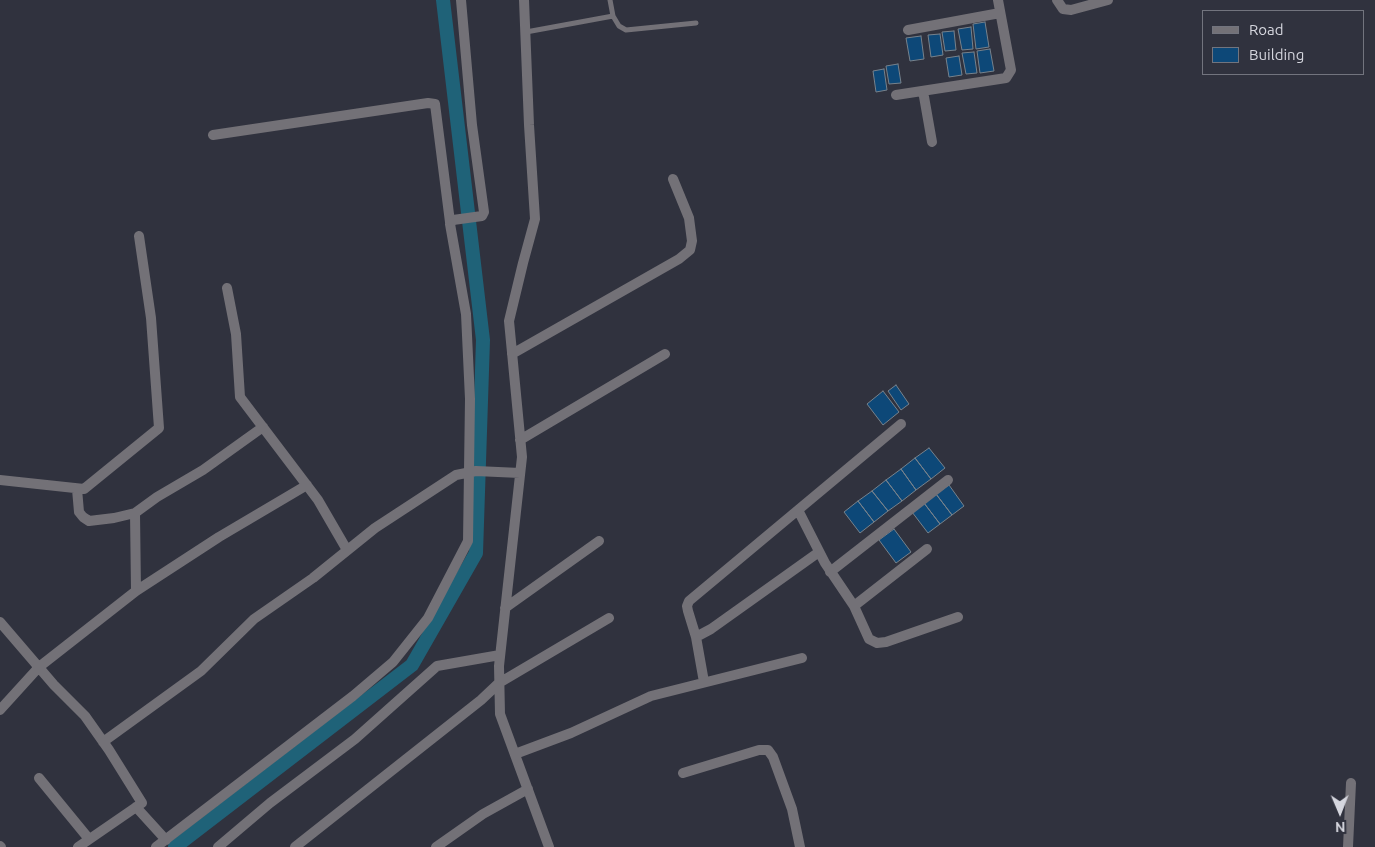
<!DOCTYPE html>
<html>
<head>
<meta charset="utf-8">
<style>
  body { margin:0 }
  #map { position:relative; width:1375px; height:847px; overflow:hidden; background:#30323e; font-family:Ubuntu,sans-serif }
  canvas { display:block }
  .legend { position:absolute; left:1202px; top:10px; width:162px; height:65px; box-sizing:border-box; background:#30323e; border:1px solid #72747e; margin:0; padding:6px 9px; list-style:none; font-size:15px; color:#d5d6de }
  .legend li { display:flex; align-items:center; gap:10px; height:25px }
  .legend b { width:25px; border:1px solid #72747e }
  .north { position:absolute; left:1315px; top:787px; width:50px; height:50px; -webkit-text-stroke:4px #30323e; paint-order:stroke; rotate:179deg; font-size:14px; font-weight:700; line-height:20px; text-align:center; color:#d5d6de }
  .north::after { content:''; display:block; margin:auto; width:18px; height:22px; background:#d5d6de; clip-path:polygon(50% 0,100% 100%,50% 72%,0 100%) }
</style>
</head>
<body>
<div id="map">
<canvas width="1375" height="847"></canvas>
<ul class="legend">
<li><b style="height:6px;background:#737177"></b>Road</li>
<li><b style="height:14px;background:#0d4878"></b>Building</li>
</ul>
<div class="north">N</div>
</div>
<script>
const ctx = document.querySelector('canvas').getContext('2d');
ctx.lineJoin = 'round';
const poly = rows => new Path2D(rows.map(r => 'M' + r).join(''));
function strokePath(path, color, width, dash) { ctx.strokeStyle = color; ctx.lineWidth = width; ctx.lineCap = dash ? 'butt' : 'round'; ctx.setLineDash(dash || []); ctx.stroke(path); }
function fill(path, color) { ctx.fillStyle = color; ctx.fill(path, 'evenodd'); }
strokePath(poly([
  [175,847,412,665,476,553,483,340,443,0]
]), '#1f6278', 14);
const building = poly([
  [985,22,989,47,976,49,973,24,985,22],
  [971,27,973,49,962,50,958,29,971,27],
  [954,31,956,50,945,51,942,32,954,31],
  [940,34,943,55,931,57,928,35,940,34],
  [921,36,924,59,910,61,906,38,921,36],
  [990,49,994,71,980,73,977,51,990,49],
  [974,52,977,73,966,74,962,53,974,52],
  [959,56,962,75,949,77,946,58,959,56],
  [898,64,901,83,889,84,886,66,898,64],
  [884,69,887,90,876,92,873,71,884,69],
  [896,385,909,404,901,410,888,391,896,385],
  [883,391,899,412,883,425,867,404,883,391],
  [929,448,945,468,931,479,915,458,929,448],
  [915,458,931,479,916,490,901,469,915,458],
  [901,469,916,490,902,501,886,480,901,469],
  [886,480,902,501,888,511,872,491,886,480],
  [949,485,964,506,952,515,936,494,949,485],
  [872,491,888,511,874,522,858,501,872,491],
  [936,494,952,515,940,524,924,503,936,494],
  [858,501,874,522,860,533,844,512,858,501],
  [924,503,940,524,928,533,912,512,924,503],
  [894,529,911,552,896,563,879,540,894,529]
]);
fill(building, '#0d4878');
strokePath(building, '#77828c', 1);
strokePath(poly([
  [610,0,613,16],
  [526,32,613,16,619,26,626,30,696,23]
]), '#737177', 5);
strokePath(poly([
  [524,0,529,125,535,219,523,263,509,321,522,457,499,666,500,714,549,847],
  [1057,0,1063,9,1071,10,1108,0],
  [908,30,1000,13],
  [923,91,932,142],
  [896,95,1006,78,1011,70,998,0],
  [213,135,428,103,435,104,450,222,451,222],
  [227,288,236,334,240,397,318,500,347,550],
  [512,354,679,259,690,250,692,241,689,218,673,179],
  [520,440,665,354],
  [0,480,84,489,159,428,151,318,139,236],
  [77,489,79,512,83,517,89,521,114,518,135,513],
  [798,510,825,563,854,606,869,639,877,643,886,642,958,617],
  [830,572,948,480],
  [136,591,219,537,307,485],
  [854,606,927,549],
  [505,608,599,541],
  [0,622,54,685,85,716,109,750,142,803,78,847],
  [696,637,711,629,819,552],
  [704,682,696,637,688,611,687,606,689,601,901,424],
  [0,710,39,667,136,591,135,513,157,497,203,470,263,427],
  [103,742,201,671,254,619,313,578,375,528,456,475,476,471,520,473],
  [515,754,571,733,651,696,802,658],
  [683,773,759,750,768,750,773,757,792,809,800,847],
  [39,778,89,839],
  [136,807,166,840],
  [0,846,1,847],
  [156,847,353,696,393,662,428,618,468,541,470,399,466,314,450,224,453,220,482,216,484,212,472,125,461,0],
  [218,847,270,803,355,739,437,666,500,655],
  [295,847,481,700,499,683,609,618],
  [436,847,483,814,528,789],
  [1348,847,1351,783]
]), '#737177', 10);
</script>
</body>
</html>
